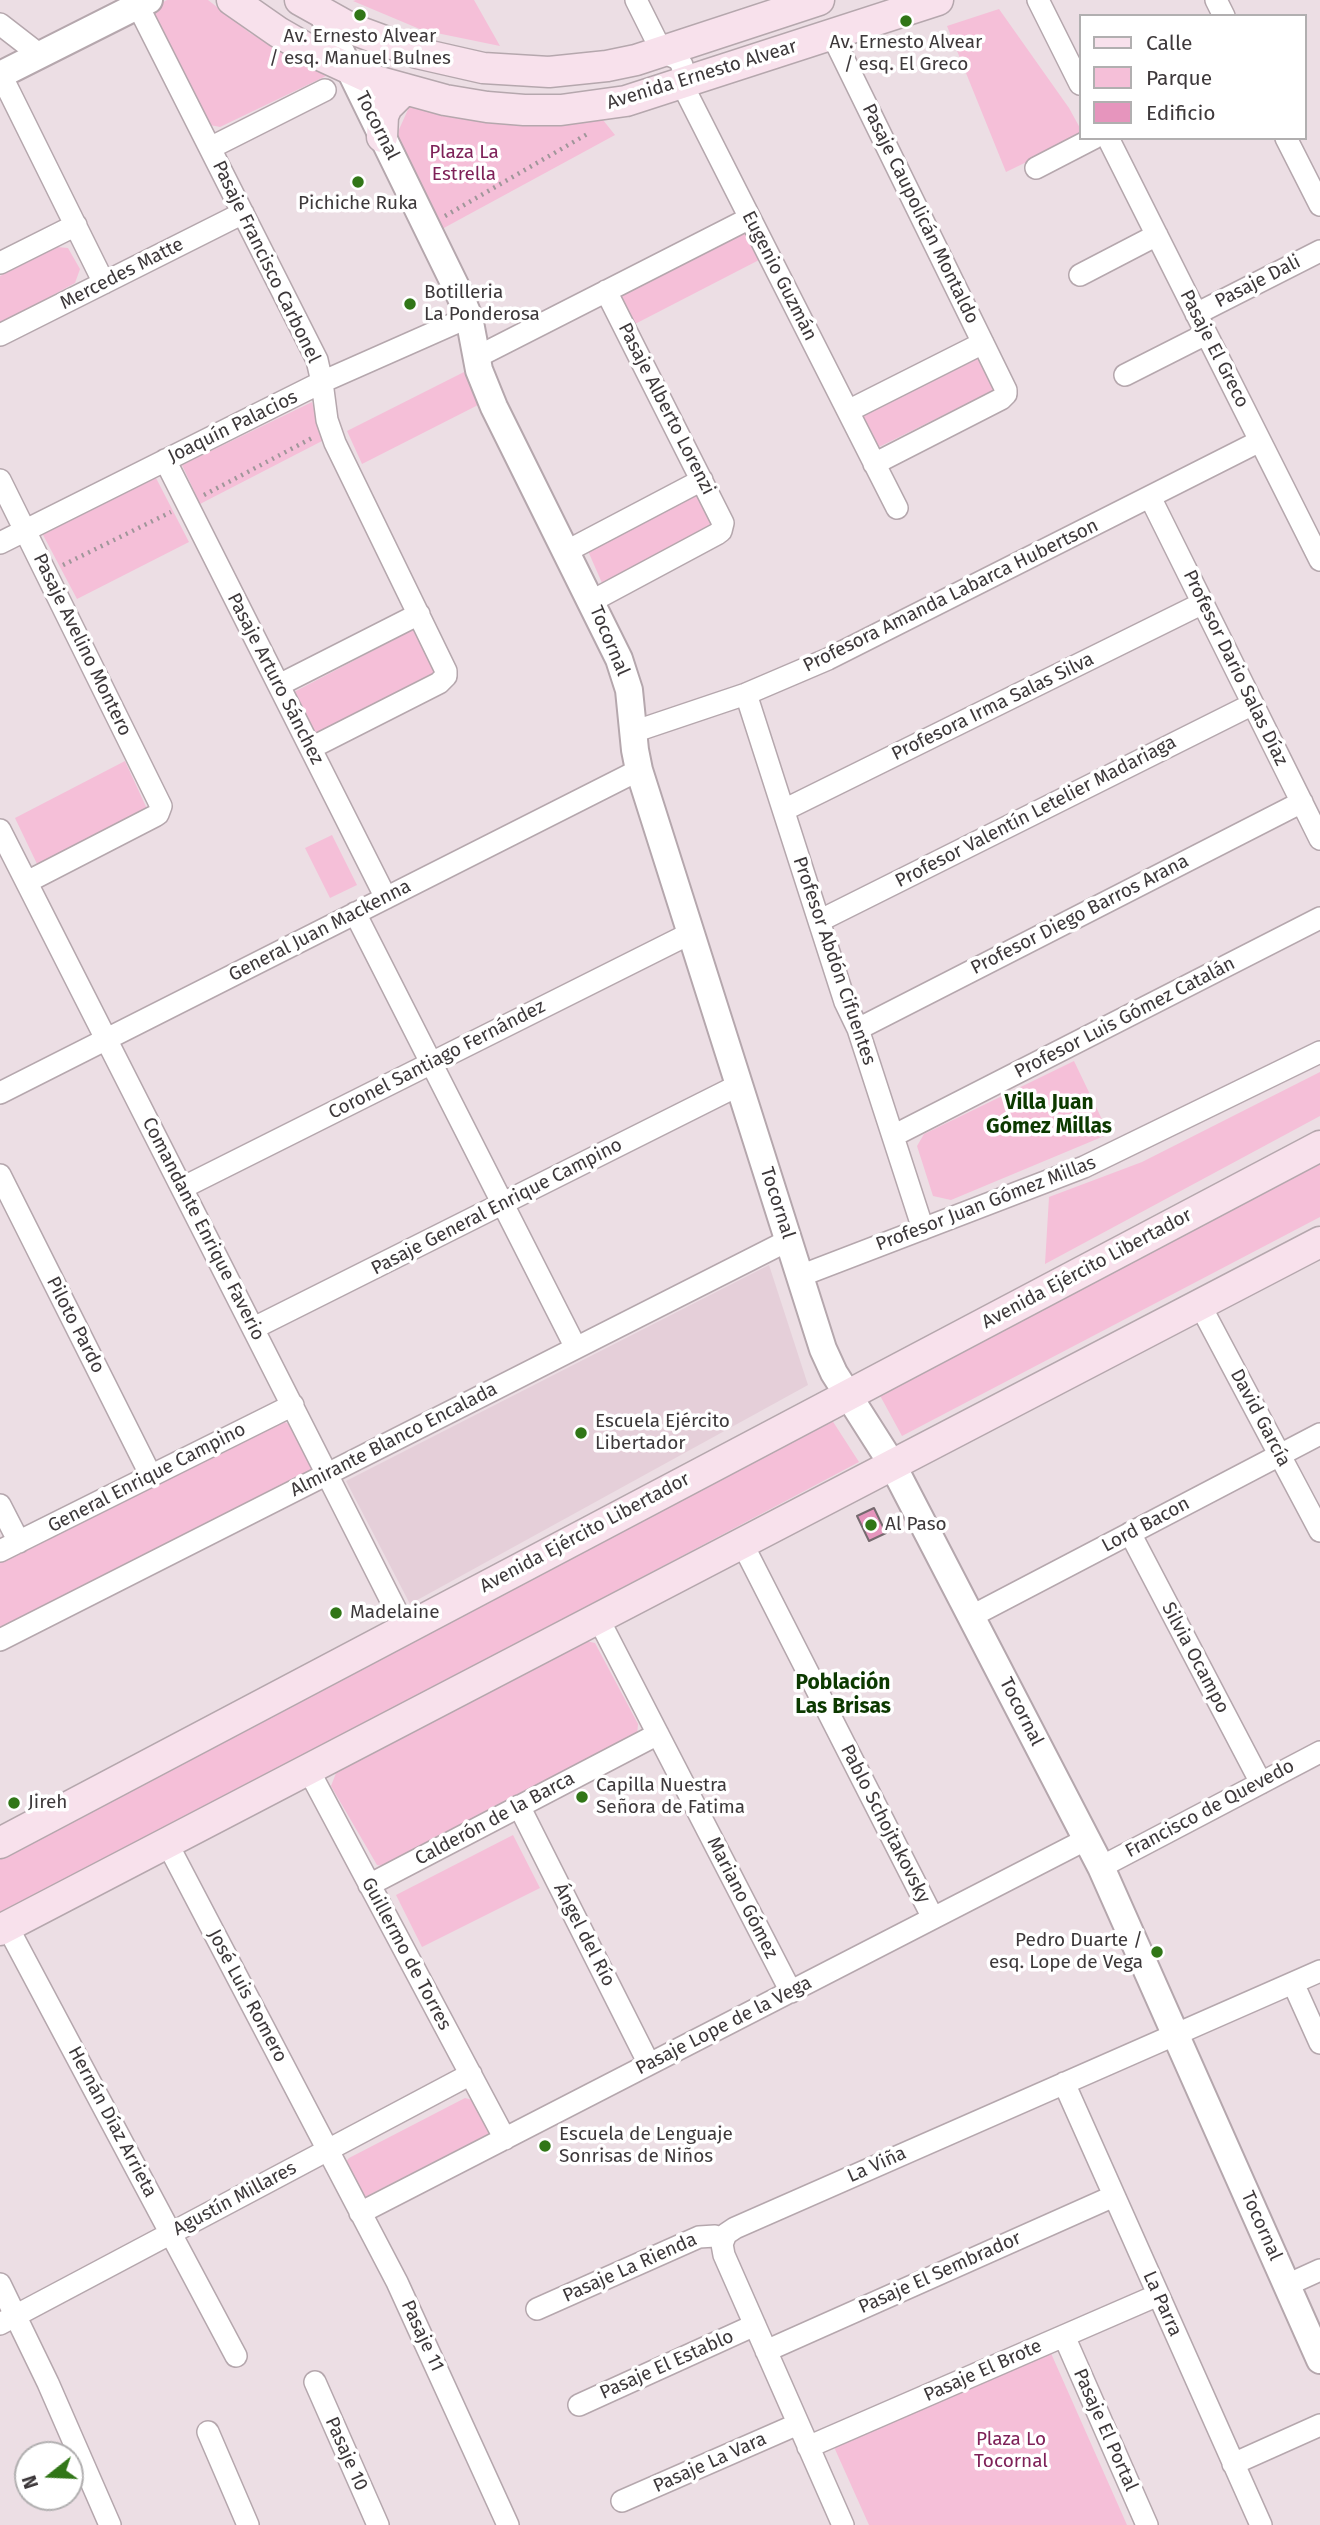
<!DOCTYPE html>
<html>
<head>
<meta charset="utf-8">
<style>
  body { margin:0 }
  #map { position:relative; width:1320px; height:2525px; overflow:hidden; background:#ecdee4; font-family:"Fira Sans",sans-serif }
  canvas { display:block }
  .legend { position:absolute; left:1079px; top:14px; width:228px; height:126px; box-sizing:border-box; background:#fff; border:2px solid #b1afb0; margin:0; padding:9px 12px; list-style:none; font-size:21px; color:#3d383a }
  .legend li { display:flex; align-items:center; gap:14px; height:35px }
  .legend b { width:35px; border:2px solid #b1afb0 }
  .north { position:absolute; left:14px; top:2441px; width:70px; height:70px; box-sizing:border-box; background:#fff; border:2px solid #b1afb0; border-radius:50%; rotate:252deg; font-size:19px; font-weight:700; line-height:28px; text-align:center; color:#3d383a }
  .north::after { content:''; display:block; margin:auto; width:24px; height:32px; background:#317617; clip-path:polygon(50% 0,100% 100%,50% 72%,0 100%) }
</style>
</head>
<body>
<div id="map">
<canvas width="1320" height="2525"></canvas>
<ul class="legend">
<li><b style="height:9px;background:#f8e1ec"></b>Calle</li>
<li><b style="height:19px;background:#f5bfd8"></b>Parque</li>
<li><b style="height:19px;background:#e695bd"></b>Edificio</li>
</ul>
<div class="north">N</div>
</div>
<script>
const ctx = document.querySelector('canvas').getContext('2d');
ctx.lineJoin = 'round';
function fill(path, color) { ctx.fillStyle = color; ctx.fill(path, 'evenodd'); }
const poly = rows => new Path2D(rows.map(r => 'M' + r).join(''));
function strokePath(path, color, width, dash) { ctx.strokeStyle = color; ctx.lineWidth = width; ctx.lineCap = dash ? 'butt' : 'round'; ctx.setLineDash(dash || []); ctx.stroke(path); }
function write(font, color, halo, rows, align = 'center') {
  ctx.font = font + ' "Fira Sans",sans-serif'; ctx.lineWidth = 7; ctx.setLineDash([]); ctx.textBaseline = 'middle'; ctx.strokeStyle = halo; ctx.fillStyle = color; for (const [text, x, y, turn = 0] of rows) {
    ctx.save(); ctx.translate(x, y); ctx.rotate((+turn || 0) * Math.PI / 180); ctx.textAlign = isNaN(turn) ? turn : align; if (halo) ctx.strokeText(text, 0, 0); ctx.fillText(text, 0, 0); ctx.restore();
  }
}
fill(poly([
  [769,1265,808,1385,410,1604,346,1481]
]), '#e5cfd9');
fill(poly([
  [167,0,208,0,250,33,326,76,220,127,210,125,152,8],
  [356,0,474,0,500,46,422,30,353,1],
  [999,9,1069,108,1080,128,1080,136,1006,172,947,26],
  [410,105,599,115,615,135,442,229,397,134],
  [744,230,759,260,635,324,620,294],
  [57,247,68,248,80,269,75,283,0,324,0,276],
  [973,356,983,359,996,389,877,448,859,412],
  [464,372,480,404,362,464,347,431],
  [312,402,322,441,200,504,182,465],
  [156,478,189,542,77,599,42,533],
  [696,494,711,525,602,583,588,551],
  [414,629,437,676,313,737,294,692],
  [125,761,148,811,38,866,15,818],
  [332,835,357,885,330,898,305,848],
  [1074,1061,1109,1134,951,1200,933,1196,917,1146,924,1134],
  [1320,1072,1320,1116,1045,1264,1049,1197,1142,1162],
  [1320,1159,1320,1217,902,1436,877,1390],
  [830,1417,859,1462,0,1918,0,1853],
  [280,1420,291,1425,313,1472,0,1631,0,1562],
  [586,1641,595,1643,638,1724,637,1736,389,1867,377,1865,331,1786,338,1768],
  [513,1835,540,1888,422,1947,396,1895],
  [465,2098,473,2100,489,2134,363,2198,344,2164,349,2158],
  [1050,2351,1127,2525,869,2525,834,2447]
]), '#f5bfd8');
const building = poly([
  [874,1508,886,1533,869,1541,857,1516,874,1508]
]);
fill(building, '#e695bd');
strokePath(building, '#766a6f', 2);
const minor = poly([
  [636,0,662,52,678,59,682,65,684,78,682,84,897,508],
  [1038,0,1080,84],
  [1216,0,1224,16],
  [138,6,317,360,322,382,327,420,335,443,446,671,446,676,439,683,311,748],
  [0,24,40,55],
  [832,35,1006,390,1006,394,1001,399,874,464],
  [1,75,104,283],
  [1108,138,1320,560],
  [1286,138,1320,205],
  [210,148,325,90],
  [1036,168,1094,138],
  [0,263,76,225],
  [1080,275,1157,235],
  [1196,314,1320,251],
  [0,335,243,213],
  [475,358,750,218],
  [1125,375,1206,334],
  [848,411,983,343],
  [165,460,386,898],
  [0,480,161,806,158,814,155,816,27,882],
  [1150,497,1320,839],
  [0,543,322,382,469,317],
  [567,551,702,480],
  [592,601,717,534,721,531,723,523,606,291],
  [279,685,419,614],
  [746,694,845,1002,858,1029,923,1229],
  [633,732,746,694,828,659,1260,441],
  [784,810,1203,603],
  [0,830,405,1628],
  [355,913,576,1348],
  [819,921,1253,704],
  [858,1029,1302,802],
  [0,1093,639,770],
  [893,1136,1320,918],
  [0,1175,151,1476],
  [182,1188,691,933],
  [800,1276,1084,1167,1320,1052],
  [1200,1305,1320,1531],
  [254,1328,739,1085],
  [0,1505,19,1542],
  [1130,1533,1261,1783],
  [742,1543,933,1918],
  [0,1551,293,1405],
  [972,1616,1320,1434],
  [598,1618,791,1992],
  [0,1640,789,1240],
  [308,1769,505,2139],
  [519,1806,649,2064],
  [167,1843,397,2282,508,2525],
  [1101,1867,1320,1752],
  [369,1885,658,1734],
  [7,1926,236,2356],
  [1293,1983,1320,2043],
  [1064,2083,1261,2525],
  [360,2213,1087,1839],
  [0,2284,48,2383,110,2525],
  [1287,2285,1320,2270],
  [537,2309,699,2237,715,2236,723,2239],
  [0,2324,471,2074],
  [1064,2336,1147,2525],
  [766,2351,1114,2196],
  [315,2382,378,2525],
  [579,2405,755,2325],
  [208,2432,248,2525],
  [808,2447,1158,2295],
  [1233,2464,1320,2425],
  [622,2501,798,2424],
  [843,2525,724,2255,722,2244,726,2234,735,2228,1320,1971]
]);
const tertiary = poly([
  [322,13,458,291,469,317,479,370,494,407,619,659,629,690,635,750,639,770,823,1349,834,1373,892,1464,1101,1867,1320,2360],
  [0,75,149,0]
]);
const secondary = poly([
  [232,0,278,32,311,51,376,81,445,100,487,107,524,110,561,110,626,101,938,0],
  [300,0,352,29,417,53,483,68,549,72,607,66,636,60,819,0],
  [382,137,383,116,387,107,404,90],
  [0,1843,1320,1146],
  [0,1930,1320,1242]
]);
strokePath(minor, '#b5a7ad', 24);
strokePath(tertiary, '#b5a7ad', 30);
strokePath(secondary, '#b5a7ad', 33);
strokePath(poly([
  [445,216,589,133],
  [204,495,314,437],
  [63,565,171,512]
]), '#a0969a', 4.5, [2, 5]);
strokePath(minor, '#fff', 21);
strokePath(tertiary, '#fff', 26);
strokePath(secondary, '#f8e1ec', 30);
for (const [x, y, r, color] of [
  [360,15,7,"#317617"],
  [906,21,7,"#317617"],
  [358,182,7,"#317617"],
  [410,304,7,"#317617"],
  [581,1433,7,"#317617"],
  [871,1525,7,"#317617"],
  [336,1613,7,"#317617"],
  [582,1797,7,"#317617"],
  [14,1803,7,"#317617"],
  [1157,1952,7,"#317617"],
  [545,2146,7,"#317617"]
]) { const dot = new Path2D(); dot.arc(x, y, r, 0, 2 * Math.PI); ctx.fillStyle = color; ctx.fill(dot); strokePath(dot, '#fff', 2.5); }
write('19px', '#3d383a', '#fff', [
  ["Av. Ernesto Alvear",360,37,"center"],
  ["/ esq. Manuel Bulnes",360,59,"center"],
  ["Av. Ernesto Alvear",906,43,"center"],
  ["/ esq. El Greco",906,65,"center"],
  ["Pichiche Ruka",358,204,"center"],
  ["Botilleria",424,293],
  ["La Ponderosa",424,315],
  ["Escuela Ejército",595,1422],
  ["Libertador",595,1444],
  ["Al Paso",885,1525],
  ["Madelaine",350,1613],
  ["Capilla Nuestra",596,1786],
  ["Señora de Fatima",596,1808],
  ["Jireh",28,1803],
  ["Pedro Duarte /",1143,1941,"right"],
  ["esq. Lope de Vega",1143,1963,"right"],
  ["Escuela de Lenguaje",559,2135],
  ["Sonrisas de Niños",559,2157]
], 'left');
write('19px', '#3d383a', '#fff', [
  ["Avenida Ernesto Alvear",702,75,-17],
  ["Tocornal",377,126,63],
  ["Pasaje Caupolicán Montaldo",920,214,64],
  ["Pasaje Francisco Carbonel",266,262,64],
  ["Mercedes Matte",122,274,-27],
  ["Eugenio Guzmán",779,276,63],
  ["Pasaje Dali",1258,282,-27],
  ["Pasaje El Greco",1214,349,63],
  ["Pasaje Alberto Lorenzi",666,409,63],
  ["Joaquín Palacios",233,427,-26],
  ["Profesora Amanda Labarca Hubertson",951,596,-26],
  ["Tocornal",609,641,67],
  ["Pasaje Avelino Montero",82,645,64],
  ["Profesor Dario Salas Díaz",1235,668,64],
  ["Pasaje Arturo Sánchez",275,679,63],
  ["Profesora Irma Salas Silva",993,707,-26],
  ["Profesor Valentín Letelier Madariaga",1036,812,-27],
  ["Profesor Diego Barros Arana",1080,915,-27],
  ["General Juan Mackenna",320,931,-27],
  ["Profesor Abdón Cifuentes",834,961,71],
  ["Profesor Luis Gómez Catalán",1125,1018,-27],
  ["Coronel Santiago Fernández",437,1060,-27],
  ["Tocornal",777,1203,72],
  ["Profesor Juan Gómez Millas",986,1204,-21],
  ["Pasaje General Enrique Campino",497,1207,-27],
  ["Comandante Enrique Faverio",203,1229,63],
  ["Avenida Ejército Libertador",1087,1269,-28],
  ["Piloto Pardo",75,1325,63],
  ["David García",1260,1418,62],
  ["Almirante Blanco Encalada",394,1440,-27],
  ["General Enrique Campino",147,1478,-27],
  ["Lord Bacon",1146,1525,-28],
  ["Avenida Ejército Libertador",585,1533,-28],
  ["Silvia Ocampo",1195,1658,62],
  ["Tocornal",1021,1712,63],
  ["Francisco de Quevedo",1210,1809,-28],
  ["Calderón de la Barca",495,1819,-28],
  ["Pablo Schojtakovsky",885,1824,63],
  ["Mariano Gómez",742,1898,63],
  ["Ángel del Río",584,1935,63],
  ["Guillermo de Torres",406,1954,62],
  ["José Luis Romero",247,1996,62],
  ["Pasaje Lope de la Vega",724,2026,-27],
  ["Hernán Díaz Arrieta",112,2122,62],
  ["La Viña",877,2165,-24],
  ["Agustín Millares",235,2199,-28],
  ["Tocornal",1261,2226,66],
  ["Pasaje La Rienda",630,2268,-24],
  ["Pasaje El Sembrador",940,2273,-24],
  ["La Parra",1162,2304,66],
  ["Pasaje 11",422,2336,65],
  ["Pasaje El Establo",667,2365,-24],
  ["Pasaje El Brote",983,2371,-24],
  ["Pasaje El Portal",1105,2430,66],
  ["Pasaje 10",346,2454,66],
  ["Pasaje La Vara",710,2463,-24]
]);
write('19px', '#7e2158', '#fff', [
  ["Plaza La",464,153],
  ["Estrella",464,175],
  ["Plaza Lo",1011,2440],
  ["Tocornal",1011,2462]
]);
write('bold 21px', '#0c3900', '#fff', [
  ["Villa Juan",1049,1103],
  ["Gómez Millas",1049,1127],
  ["Población",843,1683],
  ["Las Brisas",843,1707]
]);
</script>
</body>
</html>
